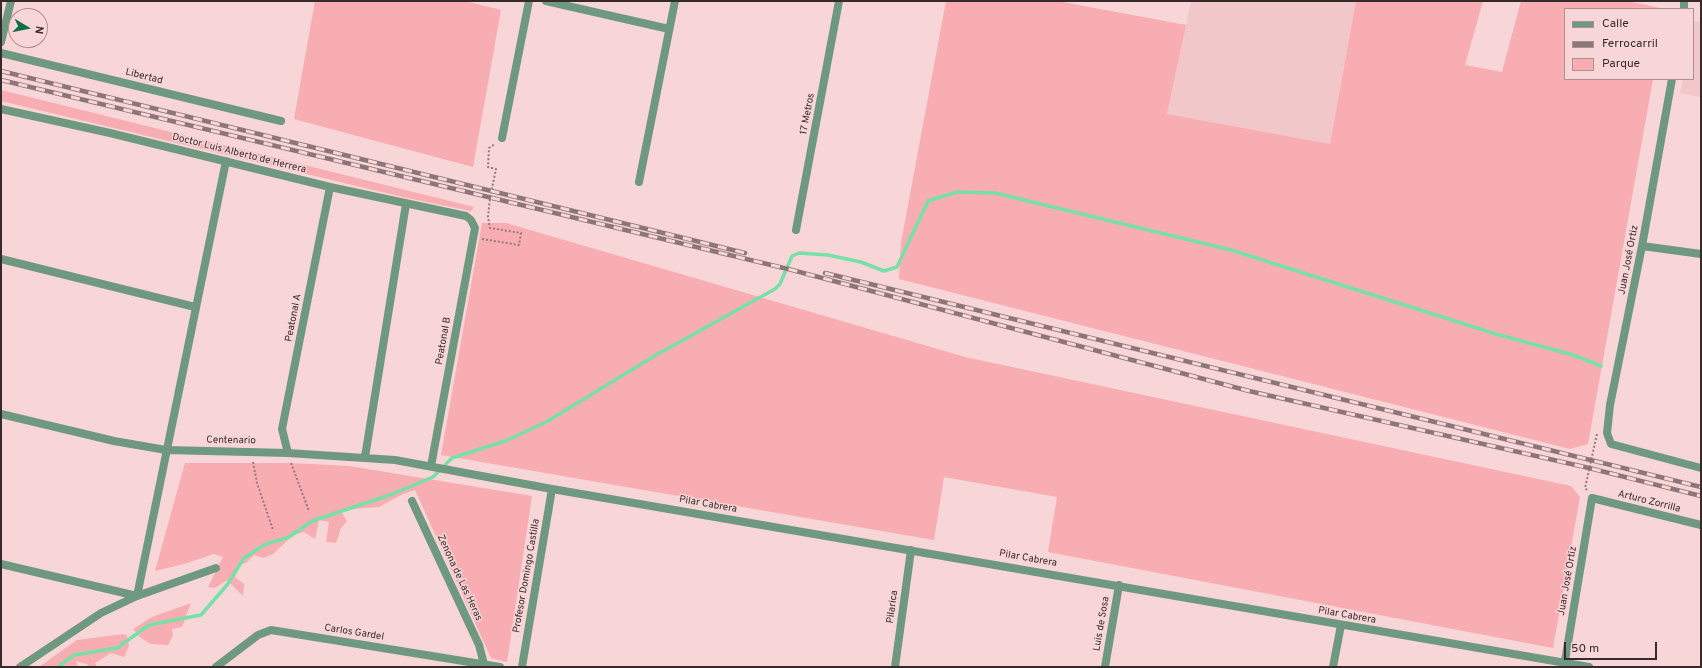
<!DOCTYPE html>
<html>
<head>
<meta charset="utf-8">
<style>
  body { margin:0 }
  #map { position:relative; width:1702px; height:668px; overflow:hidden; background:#f8d5d6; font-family:Overpass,sans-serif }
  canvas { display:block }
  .frame { position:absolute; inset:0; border:2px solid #372a2b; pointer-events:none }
  .legend { position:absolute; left:1564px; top:8px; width:130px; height:72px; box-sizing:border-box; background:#f8d5d6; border:1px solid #ab9192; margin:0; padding:5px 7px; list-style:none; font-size:12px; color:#372a2b }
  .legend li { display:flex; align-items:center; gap:8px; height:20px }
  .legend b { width:20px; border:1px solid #ab9192 }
  .north { position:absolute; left:8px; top:8px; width:40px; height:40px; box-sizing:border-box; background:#f8d5d6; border:1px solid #ab9192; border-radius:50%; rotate:100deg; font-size:11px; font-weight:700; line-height:16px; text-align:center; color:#372a2b }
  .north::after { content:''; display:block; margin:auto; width:14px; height:18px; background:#0a7047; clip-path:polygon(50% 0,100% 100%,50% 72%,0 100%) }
  .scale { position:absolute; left:1564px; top:642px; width:93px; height:18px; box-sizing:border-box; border:2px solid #372a2b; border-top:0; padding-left:5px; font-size:12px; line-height:14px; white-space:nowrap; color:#372a2b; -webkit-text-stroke:3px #f8d5d6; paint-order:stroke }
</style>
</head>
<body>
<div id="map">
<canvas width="1702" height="668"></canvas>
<div class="frame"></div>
<ul class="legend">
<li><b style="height:5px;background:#6f9881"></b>Calle</li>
<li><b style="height:5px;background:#8d7677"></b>Ferrocarril</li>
<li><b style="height:11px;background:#f7adb2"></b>Parque</li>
</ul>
<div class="north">N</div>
<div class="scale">50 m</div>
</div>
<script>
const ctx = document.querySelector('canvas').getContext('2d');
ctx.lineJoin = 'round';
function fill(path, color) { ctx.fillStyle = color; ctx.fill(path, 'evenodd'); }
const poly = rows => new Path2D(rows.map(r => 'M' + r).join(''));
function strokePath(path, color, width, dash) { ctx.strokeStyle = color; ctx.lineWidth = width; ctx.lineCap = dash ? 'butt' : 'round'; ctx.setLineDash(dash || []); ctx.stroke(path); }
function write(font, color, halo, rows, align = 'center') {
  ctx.font = font + ' Overpass,sans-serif'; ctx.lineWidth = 3; ctx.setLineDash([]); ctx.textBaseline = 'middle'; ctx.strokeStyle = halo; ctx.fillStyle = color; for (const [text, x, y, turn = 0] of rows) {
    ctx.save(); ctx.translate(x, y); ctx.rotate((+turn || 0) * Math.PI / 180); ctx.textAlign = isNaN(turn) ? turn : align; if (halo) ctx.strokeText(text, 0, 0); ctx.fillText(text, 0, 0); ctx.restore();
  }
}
fill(poly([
  [1191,1,1356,1,1330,144,1167,114],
  [1693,21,1701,22,1701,97,1680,93,1683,79,1693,79]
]), '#f1c7c9');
fill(poly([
  [315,1,465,1,501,10,473,167,294,119],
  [946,1,1057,1,1186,25,1167,114,1330,144,1356,1,1483,1,1465,65,1502,72,1521,1,1627,1,1666,9,1565,9,1565,79,1653,79,1588,444,1570,449,899,279,901,243],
  [1,90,474,207,471,211,407,198,1,101],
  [482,223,506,223,965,357,1571,486,1580,497,1553,648,1048,552,1057,497,944,477,934,540,441,455],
  [185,463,290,463,349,466,532,496,507,662,491,658,415,490,403,494,379,507,340,510,347,521,341,528,336,543,326,542,329,522,319,520,315,539,304,532,293,535,273,554,263,558,254,555,246,563,237,565,235,577,244,584,243,596,227,580,215,588,208,587,223,557,214,554,187,563,155,571],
  [191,603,182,627,172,629,173,635,168,645,151,644,141,638,133,629,152,617],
  [124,634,127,636,129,646,124,657,111,653,95,663,97,667,89,667,87,664,76,661,78,667,39,667,77,640]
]), '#f7adb2');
strokePath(poly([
  [58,667,74,655,117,648,149,625,201,615,227,585,244,558,264,545,289,537,312,521,390,495,433,477,452,458,508,440,548,421,656,355,775,289,780,284,792,256,799,253,828,255,861,262,884,271,897,267,928,201,957,192,995,193,1231,250,1496,334,1573,355,1601,366]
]), '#77e0a9', 3.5);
strokePath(poly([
  [482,239,519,245,521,233,490,228,488,217,490,198,496,169,488,167,489,148,495,144],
  [253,462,257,483,273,530],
  [291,463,309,511],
  [1587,490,1585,488,1597,434]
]), '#927b7c', 2, [2, 2]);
strokePath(poly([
  [546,1,669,29],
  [1684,1,1684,9],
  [1,42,11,1],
  [1,53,281,121],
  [1672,79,1642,246,1610,405,1607,433,1611,444,1701,468],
  [1,109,110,133,330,187,466,216,471,220,475,228,431,466],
  [502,138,529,1],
  [639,182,675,1],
  [796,230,839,1],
  [1642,246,1701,254],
  [1,259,195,307],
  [1,414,114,441,166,450,288,453,395,460,552,489,1589,667],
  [288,453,282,429,330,187],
  [365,457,406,204],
  [412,501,479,645,484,664],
  [1,564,137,596,226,161],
  [20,667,101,613,137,596,216,568],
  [216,667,258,635,271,630,500,667],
  [522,667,552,489],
  [895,667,911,550],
  [1105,667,1119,585],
  [1333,667,1341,625],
  [1564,667,1592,498,1701,525]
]), '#6f9881', 8);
const rail = poly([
  [1,71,745,253],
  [1,80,792,270,1249,391,1589,468,1701,496],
  [825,273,1701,487]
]);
strokePath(rail, '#8d7677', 4.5);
strokePath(rail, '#f8d5d6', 3, [9]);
write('10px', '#372a2b', '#f8d5d6', [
  ["Libertad",144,77,14],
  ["17 Metros",808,114,-79],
  ["Doctor Luis Alberto de Herrera",239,154,14],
  ["Juan José Ortiz",1629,260,-79],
  ["Peatonal A",294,318,-79],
  ["Peatonal B",444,341,-80],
  ["Centenario",231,441,1],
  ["Arturo Zorrilla",1649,502,14],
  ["Pilar Cabrera",708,505,10],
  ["Pilar Cabrera",1028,559,10],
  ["Profesor Domingo Castilla",527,576,-80],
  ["Zenona de Las Heras",459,578,65],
  ["Juan José Ortiz",1568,581,-80],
  ["Pilarica",893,607,-82],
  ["Pilar Cabrera",1347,616,10],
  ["Luis de Sosa",1102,624,-80],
  ["Carlos Gardel",354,633,9]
]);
</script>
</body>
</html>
